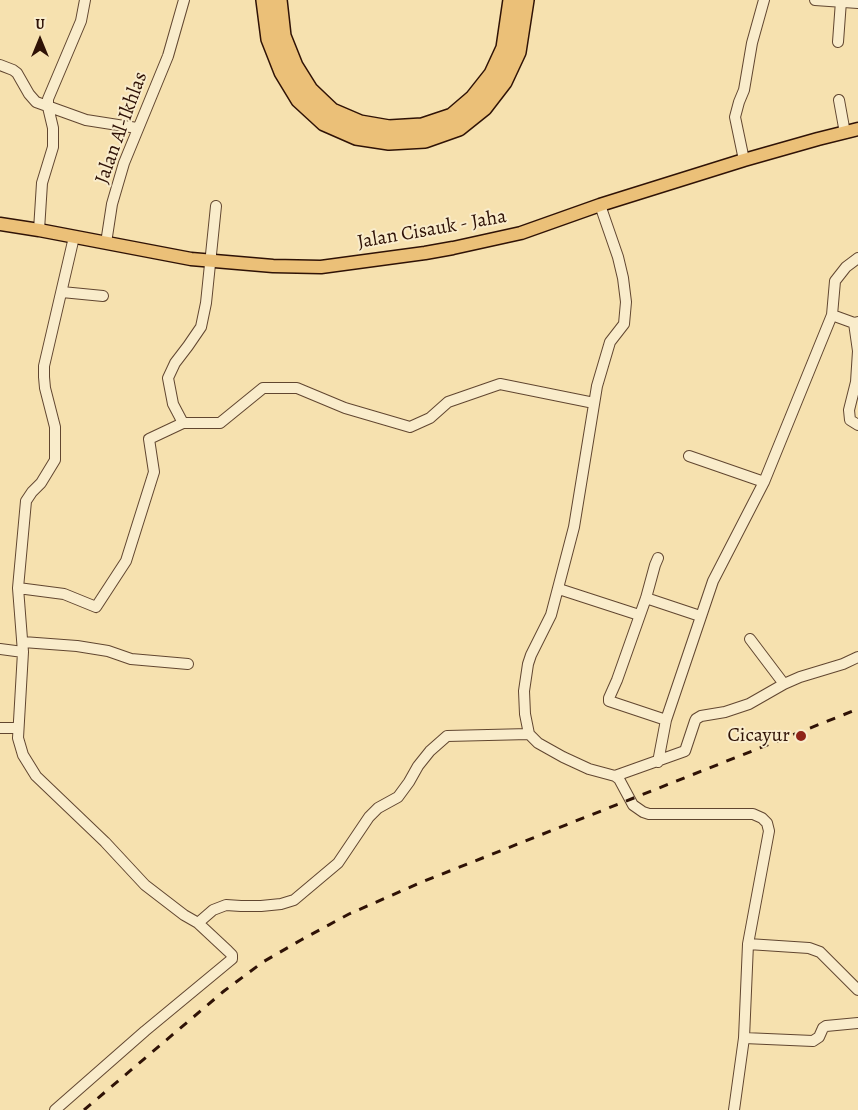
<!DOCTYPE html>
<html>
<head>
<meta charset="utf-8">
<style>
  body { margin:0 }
  #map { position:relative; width:858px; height:1110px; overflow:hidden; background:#f6e1af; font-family:Alegreya,serif }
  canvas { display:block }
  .north { position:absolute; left:15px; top:15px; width:50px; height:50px; -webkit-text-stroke:4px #f9eccb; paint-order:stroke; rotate:0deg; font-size:14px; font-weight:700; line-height:20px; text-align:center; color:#2f1206 }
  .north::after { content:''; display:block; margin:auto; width:18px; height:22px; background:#2f1206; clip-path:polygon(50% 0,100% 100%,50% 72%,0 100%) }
</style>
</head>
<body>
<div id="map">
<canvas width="858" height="1110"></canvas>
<div class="north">U</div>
</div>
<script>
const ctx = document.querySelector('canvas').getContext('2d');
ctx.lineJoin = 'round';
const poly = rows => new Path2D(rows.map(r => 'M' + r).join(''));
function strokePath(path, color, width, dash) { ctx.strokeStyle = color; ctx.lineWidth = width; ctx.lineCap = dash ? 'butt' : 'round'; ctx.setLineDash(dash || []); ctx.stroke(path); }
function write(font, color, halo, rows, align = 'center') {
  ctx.font = font + ' Alegreya,serif'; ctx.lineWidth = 4; ctx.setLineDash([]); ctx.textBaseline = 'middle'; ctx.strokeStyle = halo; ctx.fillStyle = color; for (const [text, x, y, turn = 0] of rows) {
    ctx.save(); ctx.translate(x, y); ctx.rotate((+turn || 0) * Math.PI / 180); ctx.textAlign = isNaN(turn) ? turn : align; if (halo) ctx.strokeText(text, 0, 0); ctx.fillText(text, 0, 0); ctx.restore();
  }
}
const minor = poly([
  [815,0,858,3],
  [838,42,841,1],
  [0,65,13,70,17,73,29,94,36,102,86,120,137,128],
  [839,100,845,133],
  [744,160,735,117,739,102,744,90,752,43,764,0],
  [600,205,618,257,623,278,626,302,624,324,610,342,597,386,574,527,551,615,531,655,528,664,524,691,525,714,529,734,538,743,563,757,589,769,615,776,619,779,633,805,643,812,649,814,753,814,762,818,767,823,769,831,748,944,744,1038,734,1110],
  [39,230,42,183,53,147,53,128,48,107,48,99,81,21,85,0],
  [74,237,44,366,44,377,45,388,55,427,55,460,41,483,32,492,26,501,18,588,23,652,18,738,23,755,36,776,105,842,145,885,184,915,198,923,213,910,226,905,241,906,261,906,281,904,294,900,338,863,369,817,378,808,398,797,409,782,418,766,430,751,447,736,529,734],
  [106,243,112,204,124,163,168,56,184,0],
  [62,292,103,296],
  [832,315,854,323,858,322],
  [854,323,858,351,856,382,849,410,850,420,858,425],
  [183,423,173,404,168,378,175,363,188,346,201,327,206,303,216,206],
  [689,456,764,482],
  [658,558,655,565,646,598,617,680,609,698,609,701,666,720],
  [18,588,64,594,96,607,126,561,154,472,149,439,183,423,220,423,263,388,297,388,345,408,410,427,430,418,448,402,500,384,594,403],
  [559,589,639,615],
  [646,598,700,616],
  [750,639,784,684],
  [23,642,77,646,108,651,131,659,188,664],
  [0,649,23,652],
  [0,728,18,728],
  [658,762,666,720,713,581,764,482,832,315,835,281,846,267,858,258],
  [615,776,685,751,695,721,696,719,701,716,725,712,749,704,784,684,800,677,843,664,858,657],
  [748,944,809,948,820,952,858,990],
  [744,1038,813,1041,819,1037,823,1028,826,1026,858,1023],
  [55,1110,145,1031,232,959,232,955,228,951,198,923]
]);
const major = poly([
  [0,224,39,230,191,259,273,266,321,267,425,253,453,248,521,233,600,205,744,160,818,139,858,129]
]);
const highway = poly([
  [264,0,269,39,282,72,299,100,324,123,356,137,389,142,425,140,459,128,484,108,504,82,518,52,526,0],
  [279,0,283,36,295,66,310,90,332,111,360,123,389,128,422,126,452,116,473,98,492,74,504,48,511,0]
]);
strokePath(minor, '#614630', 12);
strokePath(major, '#2f1206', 15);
strokePath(highway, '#2f1206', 18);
strokePath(minor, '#f9eccb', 10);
strokePath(major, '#ebc078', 12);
strokePath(highway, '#ebc078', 15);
strokePath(poly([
  [84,1110,224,991,263,962,301,940,349,914,422,882,858,709]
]), '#2f1206', 3, [9, 9]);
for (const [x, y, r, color] of [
  [801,736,6,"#8f2418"]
]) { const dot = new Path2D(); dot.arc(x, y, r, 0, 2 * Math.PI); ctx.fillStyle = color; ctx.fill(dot); strokePath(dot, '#f9eccb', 2); }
write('20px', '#2f1206', '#f9eccb', [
  ["Jalan Al-Ikhlas",122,128,-70],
  ["Jalan Cisauk - Jaha",432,230,-10]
]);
write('20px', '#2f1206', '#f9eccb', [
  ["Cicayur",790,736]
], 'right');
</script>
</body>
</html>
